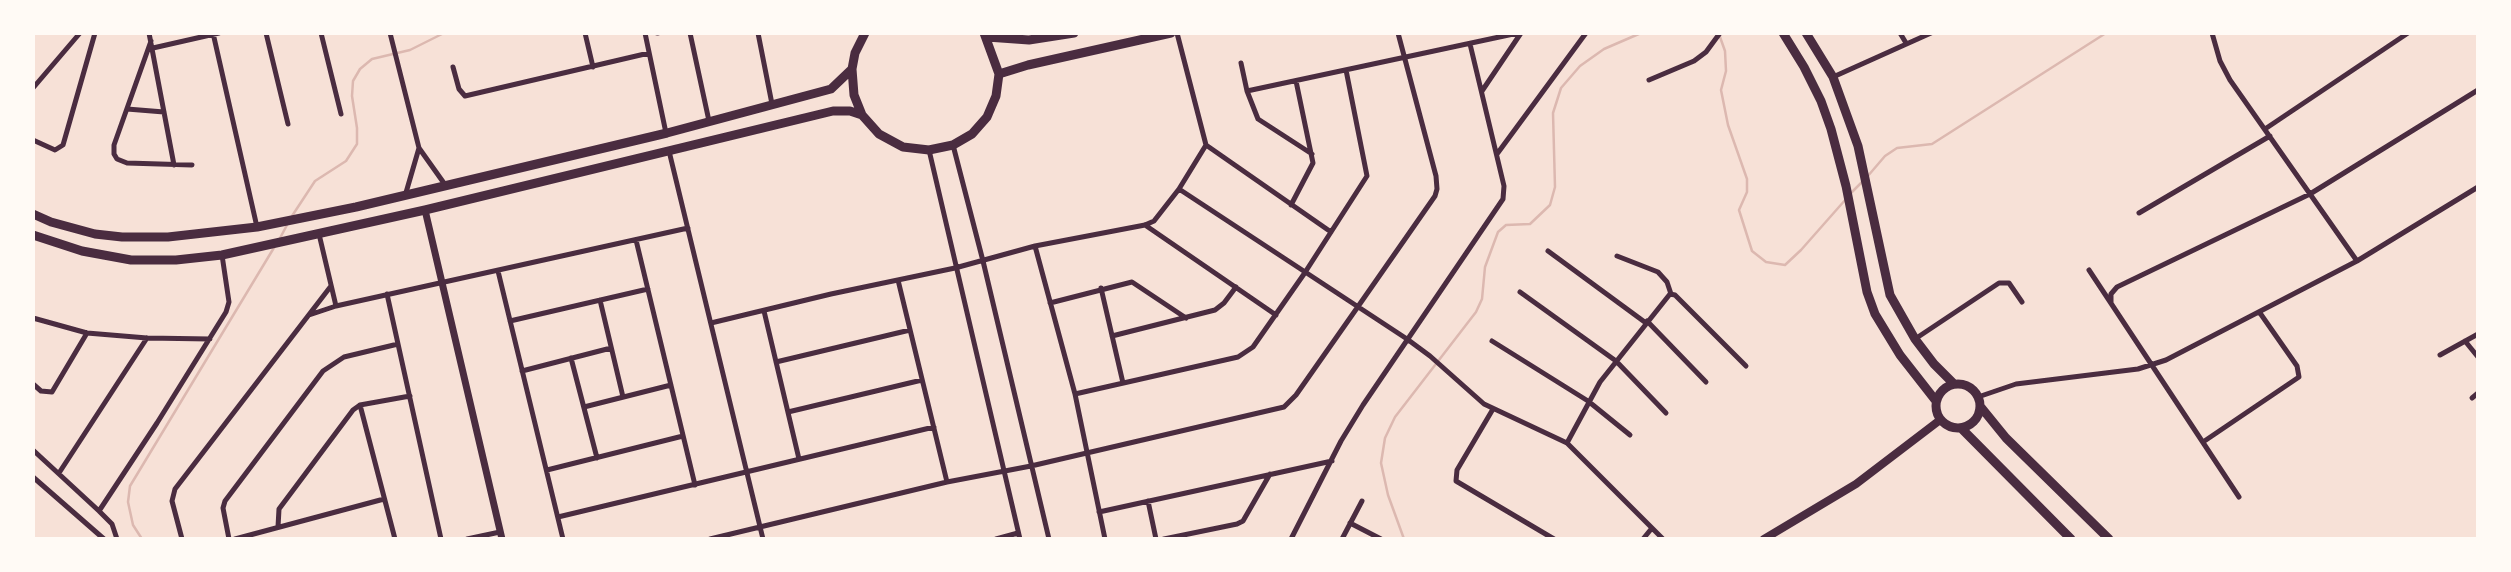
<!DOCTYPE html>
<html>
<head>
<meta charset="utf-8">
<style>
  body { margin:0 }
  #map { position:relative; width:2511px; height:572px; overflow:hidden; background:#f7e1d7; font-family:Overpass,sans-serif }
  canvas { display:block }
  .frame { position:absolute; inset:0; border:35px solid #fffaf5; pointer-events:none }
</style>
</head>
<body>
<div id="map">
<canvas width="2511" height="572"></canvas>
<div class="frame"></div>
</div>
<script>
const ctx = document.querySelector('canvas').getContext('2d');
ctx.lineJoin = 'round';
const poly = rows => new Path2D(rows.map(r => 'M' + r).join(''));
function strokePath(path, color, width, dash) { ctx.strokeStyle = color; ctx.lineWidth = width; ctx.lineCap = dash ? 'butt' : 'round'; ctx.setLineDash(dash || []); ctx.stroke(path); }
strokePath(poly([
  [1720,37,1725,51,1726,71,1721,90,1728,125,1747,179,1747,192,1739,210,1752,251,1766,262,1785,265,1801,250,1846,199],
  [1867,177,1885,156,1897,148,1932,144,2106,33],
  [1850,194,1863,181],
  [292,216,315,181,346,161,357,144,357,128,352,96,353,81,360,69,372,59,410,50,444,33],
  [279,240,287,225],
  [142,539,133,525,128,502,130,486,275,246],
  [1404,539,1388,495,1381,463,1385,438,1395,417,1476,312,1482,299,1485,267,1498,232,1506,225,1530,224,1550,205,1555,187,1553,113,1561,88,1580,66,1604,49,1641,33]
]), '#dcb8b0', 2.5);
strokePath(poly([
  [149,33,174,165],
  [213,33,257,227],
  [266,33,288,124],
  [321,33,341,114],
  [390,33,419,148,446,186],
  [585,33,593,67],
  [645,33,666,133],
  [657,33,658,33],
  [690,33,709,121],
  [758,33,772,104],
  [1900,33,1906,43],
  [2212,33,2220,61,2230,80,2357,261],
  [151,41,114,145,114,154,117,159,127,163,192,165],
  [153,48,219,33],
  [1241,63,1247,91,1258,119,1312,154],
  [453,67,459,89,465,96,649,53],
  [1833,77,1931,33],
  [1649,80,1694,61,1706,52,1720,33],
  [33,88,80,33],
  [1247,91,1518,33],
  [1482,91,1521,33],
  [127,109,164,112],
  [2265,129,2408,33],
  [33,140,55,150,63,145,95,33],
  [953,145,983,261,1049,539],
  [1206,145,1331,232],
  [929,150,1020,539],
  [669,151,763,539],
  [1497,154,1586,33],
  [1179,189,1407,339,1430,356,1484,404,1567,443,1663,539],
  [405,196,419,148],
  [1291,205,1313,163,1296,81],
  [2139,213,2270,136],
  [1145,225,1276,315],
  [319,234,336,306],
  [636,240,695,485],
  [1035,246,1075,394,1105,539],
  [1548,251,1646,323],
  [1617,256,1658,272,1667,282,1671,294],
  [2089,270,2239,497],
  [498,271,563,539],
  [898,280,947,482],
  [1101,288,1123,383],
  [1520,292,1616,361,1666,413],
  [387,294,441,539],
  [600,300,623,397],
  [1050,303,1132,282,1186,318],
  [2111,303,2111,294,2117,287,2310,194,2478,90],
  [764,311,799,459],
  [309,315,336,306,688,228],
  [33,318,87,333,147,338,210,339],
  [510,321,648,289],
  [1647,321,1706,382],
  [711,323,831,294,955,268,1035,246,1145,225,1154,221,1179,189,1206,145,1177,33],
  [1112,336,1215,310,1224,303,1236,287],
  [1915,339,1999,283,2009,283,2022,302],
  [1492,341,1588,401,1630,435],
  [2465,341,2478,357],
  [2440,355,2478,334],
  [571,358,597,458],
  [776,362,910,330],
  [522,371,611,348],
  [33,384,41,391,52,392,87,333],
  [1075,394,1238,357,1253,347,1304,274,1367,176,1346,70],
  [1978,397,2016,384,2138,369,2166,360,2357,261,2478,187],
  [2472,398,2478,393],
  [360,405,395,539],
  [584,407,671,385],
  [1493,409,1457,470,1456,481,1554,539],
  [788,412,922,380],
  [2203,442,2299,377,2297,366,2260,313],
  [1567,443,1600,382,1670,294,1675,295,1746,366],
  [33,450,99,511,112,524,117,539],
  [547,470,683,436],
  [59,473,147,338],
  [33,477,104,539],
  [1148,501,1156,539],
  [99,511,157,423,226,312,229,302,222,255],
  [1099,512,1332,461],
  [558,517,934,427],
  [1350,523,1381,539],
  [278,527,279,509,353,410,360,405,410,396],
  [182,539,172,501,175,489,331,286],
  [229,539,223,508,225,501,323,371,344,357,398,344],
  [235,539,384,499],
  [467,539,500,532],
  [710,539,947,482,1031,466,1284,407,1296,395,1357,308,1435,196,1437,189,1436,176,1398,33],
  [996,539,1018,533],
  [1164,539,1237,524,1243,521,1270,474],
  [1291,539,1341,441,1363,405,1503,199,1504,186,1470,44],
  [1342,539,1362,501],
  [1643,539,1652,528]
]), '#4a2c40', 5);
strokePath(poly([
  [425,210,502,539]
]), '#4a2c40', 7);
strokePath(poly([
  [1764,539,1856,484,1940,420]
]), '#4a2c40', 8);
strokePath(poly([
  [865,33,855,53,852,69,854,95,862,115,879,134,903,147,929,150,953,145,972,134,987,117,996,96,999,74,984,33],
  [1783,33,1804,67,1821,101,1831,129,1846,186,1867,292,1875,314,1900,355,1936,401],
  [1806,33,1833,77,1858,146,1890,295,1915,339,1934,364,1954,384],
  [987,37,1029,40,1074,33],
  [999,74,1028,65,1171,33],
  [33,214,51,222,95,234,122,237,168,237,257,227,356,207,667,133,831,89,852,69],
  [33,235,82,251,131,260,176,260,222,255,425,210,833,111,850,111,862,115],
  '1936 406a22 22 0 1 1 44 0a22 22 0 1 1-44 0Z',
  [1980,406,2006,438,2109,539],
  [1961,428,2071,539]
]), '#4a2c40', 9);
</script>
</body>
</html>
